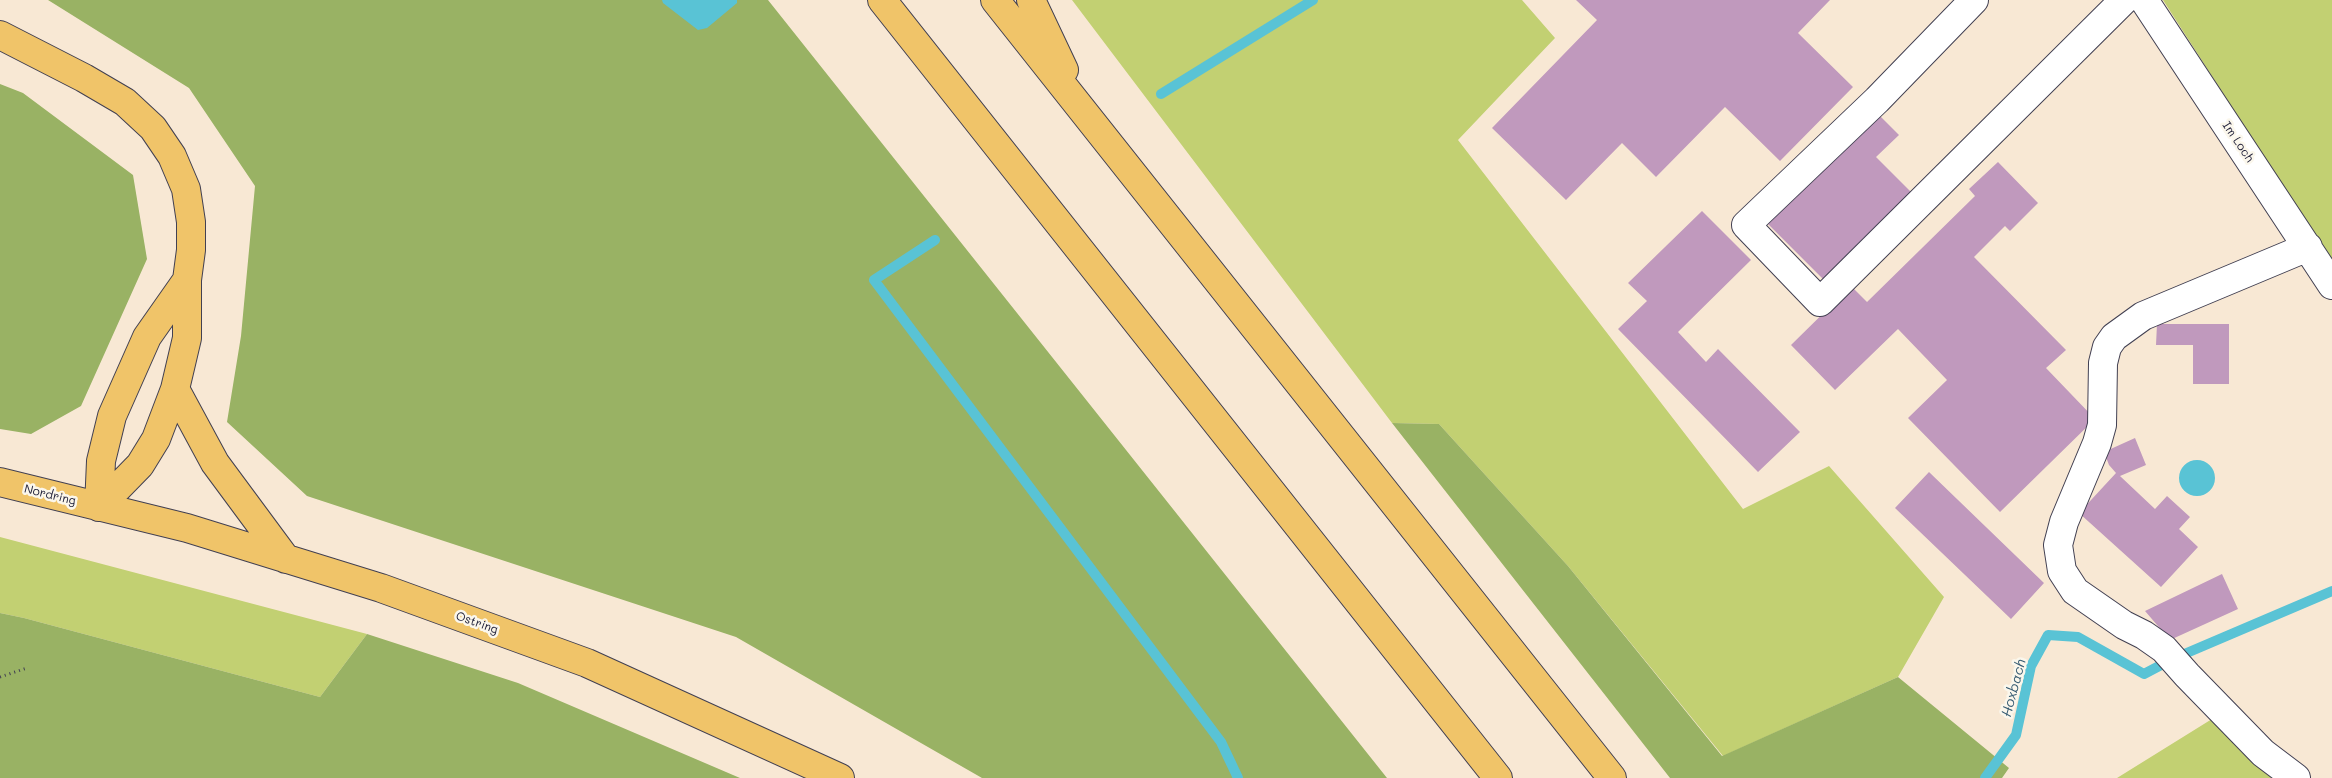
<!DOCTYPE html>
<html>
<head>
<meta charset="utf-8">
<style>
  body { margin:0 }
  canvas { display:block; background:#f8e8d4 }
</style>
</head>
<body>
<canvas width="2332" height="778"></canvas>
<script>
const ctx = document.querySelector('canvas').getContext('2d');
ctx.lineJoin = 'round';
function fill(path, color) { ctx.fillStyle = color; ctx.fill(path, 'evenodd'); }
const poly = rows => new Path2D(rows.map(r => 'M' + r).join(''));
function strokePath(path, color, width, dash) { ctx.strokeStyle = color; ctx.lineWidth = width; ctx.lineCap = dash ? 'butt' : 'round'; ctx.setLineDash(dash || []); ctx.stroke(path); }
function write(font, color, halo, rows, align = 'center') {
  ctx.font = font + ' Mali,sans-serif'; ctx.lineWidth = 5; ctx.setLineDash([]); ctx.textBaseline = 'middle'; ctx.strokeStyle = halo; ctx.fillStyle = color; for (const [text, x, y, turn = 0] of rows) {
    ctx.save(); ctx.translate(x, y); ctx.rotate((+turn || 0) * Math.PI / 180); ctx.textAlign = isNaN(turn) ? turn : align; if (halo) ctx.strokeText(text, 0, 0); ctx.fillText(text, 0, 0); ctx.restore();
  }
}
fill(poly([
  [1072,0,1522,0,1555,38,1458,140,1743,509,1829,466,1944,597,1898,677,1723,756,1568,566,1439,424,1392,423],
  [2163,0,2332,0,2332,263],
  [0,537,367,634,320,697,24,618,0,613],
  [2212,719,2272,778,2117,778]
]), '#c2d072');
fill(poly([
  [48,0,768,0,1387,778,982,778,736,637,307,496,227,422,241,336,255,186,189,88],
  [0,84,23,93,133,175,147,259,81,406,31,434,0,429],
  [1392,423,1439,424,1568,566,1722,756,1898,677,2009,768,2002,778,1670,778],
  [0,613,24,618,320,697,367,634,518,683,740,778,0,778]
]), '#99b264');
fill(poly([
  [662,0,737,0,737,3,707,28,698,30,663,3],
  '2179 478a18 18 0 1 1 36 0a18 18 0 1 1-36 0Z'
]), '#59c3d5');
strokePath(poly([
  [1161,94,1313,0],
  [935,240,874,280,1221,742,1238,778],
  [2182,655,2332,591],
  [1985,778,2016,735,2031,666,2048,635,2078,637,2144,674,2163,664]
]), '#59c3d5', 10);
fill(poly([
  [1576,0,1830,0,1798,33,1853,87,1780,161,1725,107,1656,177,1622,143,1566,200,1492,128,1597,20],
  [1876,112,1899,135,1876,157,1914,195,1826,282,1766,222],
  [1998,162,2038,203,2010,231,2005,226,1974,257,2066,350,2046,368,2095,419,2000,512,1908,418,1947,380,1898,329,1835,390,1791,345,1851,286,1867,302,1975,196,1969,189],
  [1702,211,1751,260,1678,332,1706,362,1718,349,1800,432,1758,472,1618,329,1647,301,1628,283],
  [2157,324,2229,324,2229,384,2193,384,2193,345,2156,345],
  [2135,438,2146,465,2120,476,2155,509,2167,496,2190,517,2179,529,2198,547,2161,587,2079,513,2116,473,2109,465,2104,452],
  [1929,472,2044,583,2011,619,1895,508],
  [2222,574,2238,609,2170,640,2145,611]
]), '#c099bd');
const minor = poly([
  [1974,0,1877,100,1746,225,1820,302,2124,0],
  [2144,0,2332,285],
  [2296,778,2263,753,2187,675,2164,649,2144,635,2124,625,2075,591,2062,571,2058,545,2064,522,2097,443,2102,425,2103,363,2107,347,2114,337,2143,316,2308,247]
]);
const major = poly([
  [0,35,84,78,125,102,153,128,172,156,186,189,191,222,191,250,187,280,187,338,175,389,156,439,140,465,99,507],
  [175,389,215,463,286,559],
  [0,482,187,528,381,588,587,663,840,778],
  [99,507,101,461,112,416,147,337,187,280]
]);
const highway = poly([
  [882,0,1498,778],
  [995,0,1612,778],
  [1031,0,1064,70]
]);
strokePath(minor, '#424052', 30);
strokePath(major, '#424052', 30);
strokePath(highway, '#424052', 30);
strokePath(poly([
  [0,677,27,668]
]), '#424052', 3, [1, 4]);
strokePath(minor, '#fff', 28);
strokePath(major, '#f0c469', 28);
strokePath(highway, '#f0c469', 28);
write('12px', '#22223b', '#fbf7ec', [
  ["Im Loch",2238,142,56],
  ["Nordring",50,495,14],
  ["Ostring",477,623,20]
]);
write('italic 14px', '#355a71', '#fbf7ec', [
  ["Hoxbach",2014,688,-75]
]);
</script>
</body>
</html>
